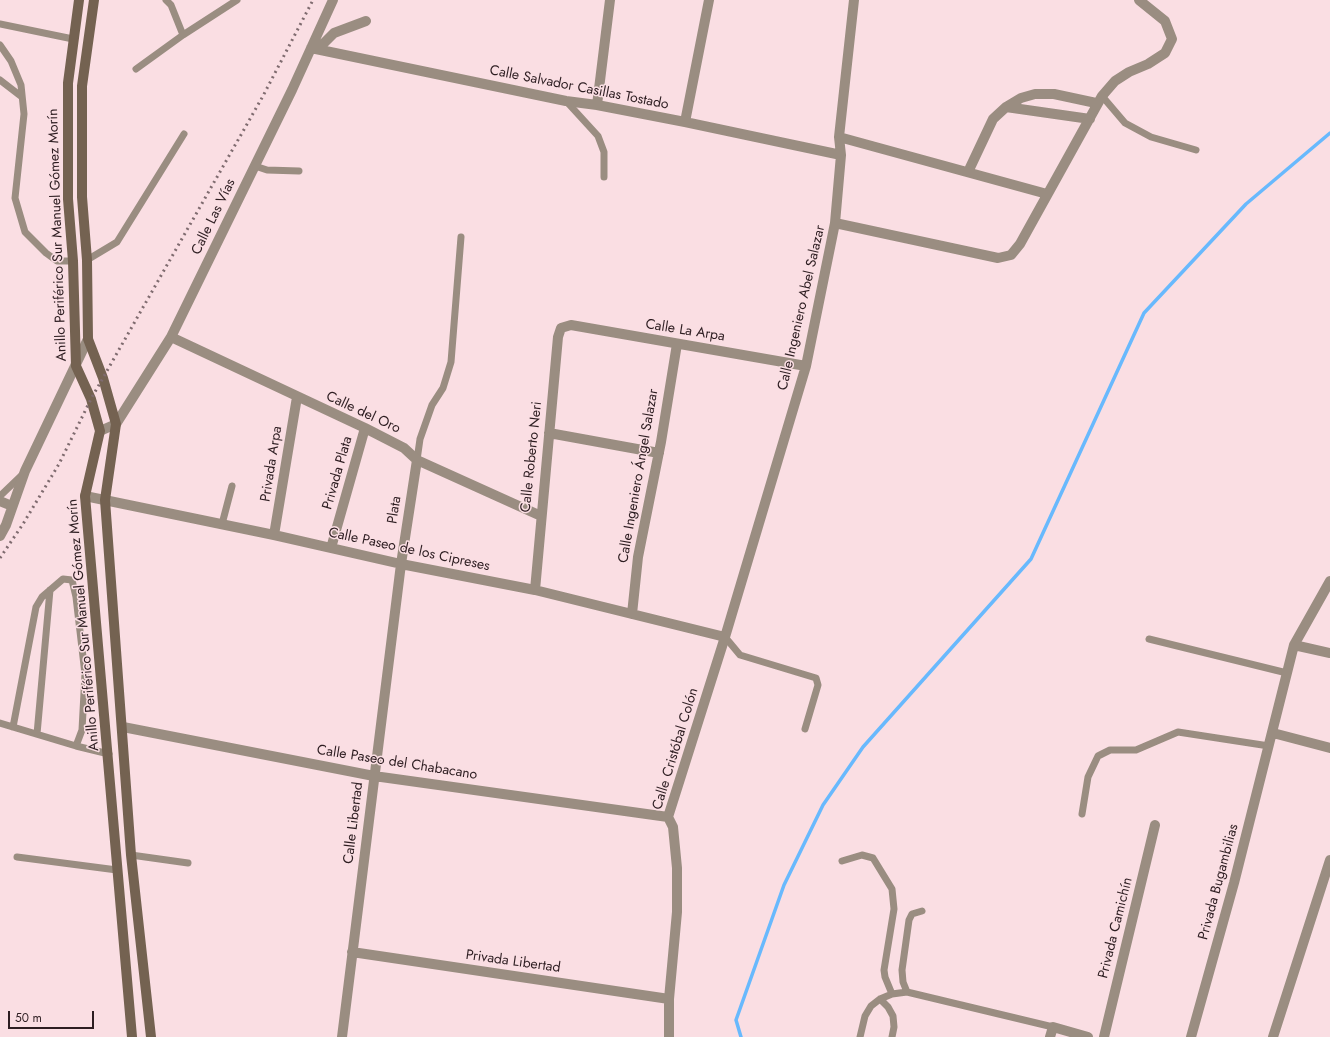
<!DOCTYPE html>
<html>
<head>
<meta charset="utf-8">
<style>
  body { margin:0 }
  #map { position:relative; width:1330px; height:1037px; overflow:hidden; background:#fadee3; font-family:Jost,sans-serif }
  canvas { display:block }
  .scale { position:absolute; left:8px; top:1011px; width:86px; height:18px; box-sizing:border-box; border:2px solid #2d1d21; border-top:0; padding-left:5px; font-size:12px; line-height:14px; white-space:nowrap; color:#2d1d21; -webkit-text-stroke:3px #fadee3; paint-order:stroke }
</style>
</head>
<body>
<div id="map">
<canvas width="1330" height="1037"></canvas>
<div class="scale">50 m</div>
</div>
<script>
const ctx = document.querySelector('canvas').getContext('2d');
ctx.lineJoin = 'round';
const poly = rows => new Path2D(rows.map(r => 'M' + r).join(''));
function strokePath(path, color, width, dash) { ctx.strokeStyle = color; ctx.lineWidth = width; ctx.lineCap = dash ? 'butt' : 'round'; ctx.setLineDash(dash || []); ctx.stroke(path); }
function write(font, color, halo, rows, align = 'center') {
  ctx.font = font + ' Jost,sans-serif'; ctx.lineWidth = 3; ctx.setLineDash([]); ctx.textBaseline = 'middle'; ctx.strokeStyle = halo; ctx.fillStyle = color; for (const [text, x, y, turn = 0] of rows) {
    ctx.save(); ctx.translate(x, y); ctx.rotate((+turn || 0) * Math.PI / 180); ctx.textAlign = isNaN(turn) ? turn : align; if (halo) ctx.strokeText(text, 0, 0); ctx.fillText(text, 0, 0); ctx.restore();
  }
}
strokePath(poly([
  [741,1037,736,1020,784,885,823,805,863,747,1031,559,1144,313,1246,204,1330,133]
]), '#68b9fd', 3.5);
strokePath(poly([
  [166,0,171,5,183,35],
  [0,24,73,39],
  [0,45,11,61,21,85,24,114,15,198,25,232,46,253,57,261,73,261],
  [136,69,183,35,237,0],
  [0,80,22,97],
  [1102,96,1125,123,1151,137,1196,150],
  [566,101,598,136,604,152,604,177],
  [255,166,267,170,299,171],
  [87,260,117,242,184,134],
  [417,460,420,439,432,405,443,388,451,362,461,237],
  [0,496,23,474],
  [222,524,232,486],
  [725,637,740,655,816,678,818,685,805,729],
  [1149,639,1287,673],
  [0,723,76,746,109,754],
  [13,727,36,607,42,597,63,579,72,580,76,597,85,674,82,730,76,746],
  [37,734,50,590],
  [1082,814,1088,777,1098,756,1110,750,1136,750,1178,732,1269,746],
  [131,855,188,863],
  [17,857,117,870],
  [842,861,862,855,873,858,892,889,894,909,884,970,885,977,892,994],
  [907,992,903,982,902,970,909,920,912,914,922,911],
  [880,999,888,1007,893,1016,894,1027,892,1037],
  [860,1037,865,1016,871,1006,880,999,892,994,907,992,1053,1027]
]), '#9a8d81', 7);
strokePath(poly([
  [311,48,566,101,597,105,685,122,841,155],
  [318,49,334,33,366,21],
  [597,105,610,0],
  [1006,107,1021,98,1035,94,1054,94,1096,103],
  [685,122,709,0],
  [839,137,1047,194],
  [968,172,993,119,1006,107,1090,119],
  [835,223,998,258,1011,255,1020,244,1102,96,1115,81,1129,72,1148,64,1165,53,1172,39,1165,21,1139,0],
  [171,337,365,428,404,448,417,460,541,516],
  [100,431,116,424,171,337,292,90,333,0],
  [549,433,659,453],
  [85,496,274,535,401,564,535,590,725,637],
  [0,501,12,506],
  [274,535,297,397],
  [0,536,6,525,25,471,88,339],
  [331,548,365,428],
  [535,590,558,337,561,328,571,325,806,366],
  [632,614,638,557,661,442,677,344],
  [1294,645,1330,653],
  [123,727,374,776,668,817],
  [1273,733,1330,748],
  [352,952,669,999],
  [342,1037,401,564,417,460],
  [669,1037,669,999,677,912,677,868,673,827,668,817,725,637,806,366,835,223,841,155,839,137,854,0],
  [1050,1037,1053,1027,1088,1037],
  [1104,1037,1155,825],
  [1191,1037,1234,883,1294,645,1330,581],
  [1273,1037,1330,860]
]), '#9a8d81', 10);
strokePath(poly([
  [79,0,68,83,68,199,73,261,76,366,91,399,100,431,85,496,132,1037],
  [94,0,82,86,82,197,87,260,88,339,103,378,116,424,105,500,131,855,151,1037]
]), '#746251', 10);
strokePath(poly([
  [0,558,23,524,59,464,91,399,263,96,313,0]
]), '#7f6b6f', 3, [2, 4]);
write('14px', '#2d1d21', '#fadee3', [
  ["Calle Salvador Casillas Tostado",579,88,11],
  ["Calle Las Vías",214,217,-64],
  ["Anillo Periférico Sur Manuel Gómez Morín",58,235,-92],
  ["Calle Ingeniero Abel Salazar",802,308,-77],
  ["Calle La Arpa",685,331,9],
  ["Calle del Oro",363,413,25],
  ["Calle Roberto Neri",532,457,-84],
  ["Privada Arpa",272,464,-81],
  ["Privada Plata",338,473,-74],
  ["Calle Ingeniero Ángel Salazar",639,476,-80],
  ["Plata",395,510,-81],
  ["Calle Paseo de los Cipreses",409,550,12],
  ["Anillo Periférico Sur Manuel Gómez Morín",84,625,-95],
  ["Calle Cristóbal Colón",676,749,-73],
  ["Calle Paseo del Chabacano",397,763,9],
  ["Calle Libertad",354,823,-83],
  ["Privada Bugambilias",1219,882,-75],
  ["Privada Camichín",1116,928,-76],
  ["Privada Libertad",513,962,8]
]);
</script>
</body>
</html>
